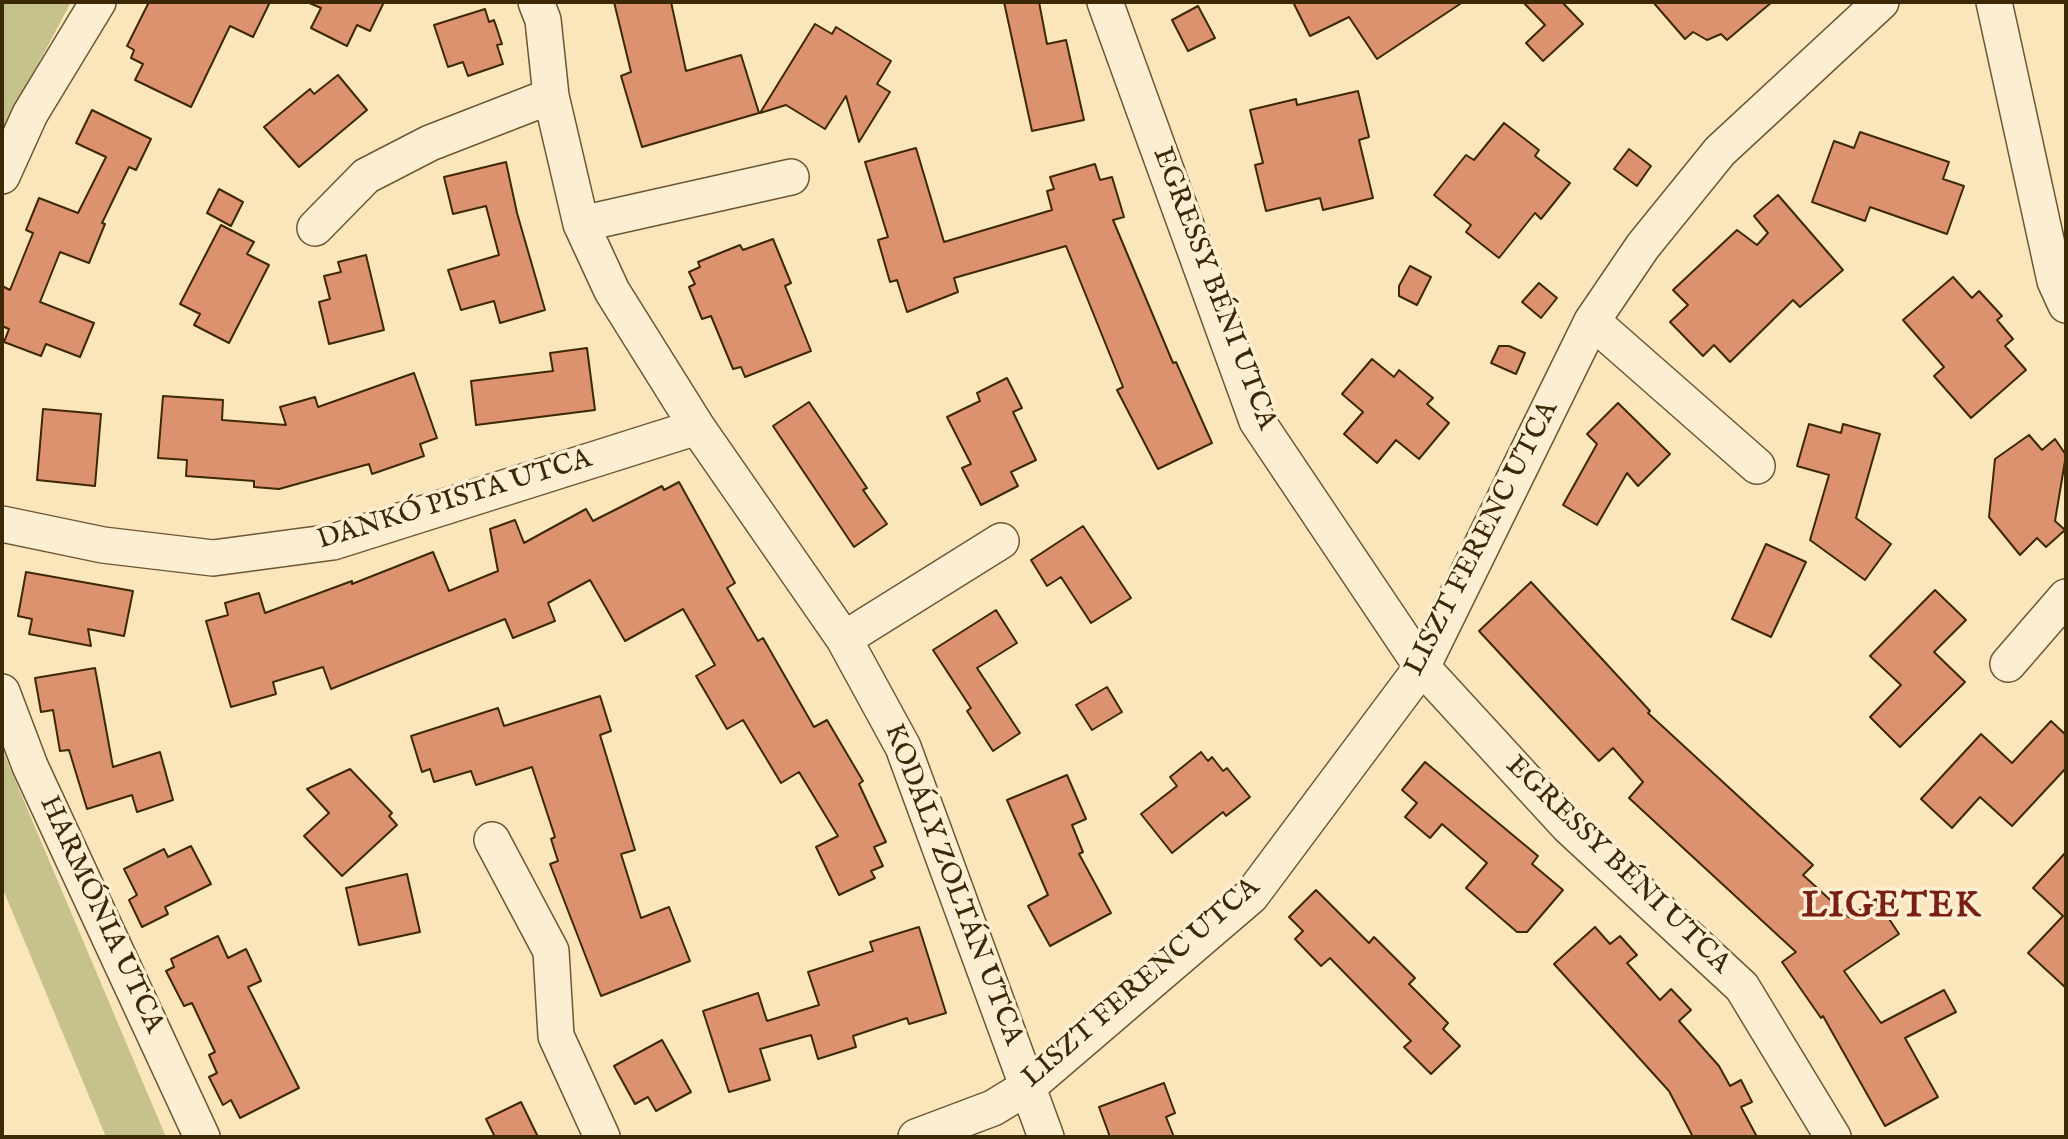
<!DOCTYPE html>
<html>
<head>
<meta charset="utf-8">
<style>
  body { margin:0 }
  #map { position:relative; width:2068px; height:1139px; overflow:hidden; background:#fbe5bb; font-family:"IM FELL English",serif }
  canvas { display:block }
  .frame { position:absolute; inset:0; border:4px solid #3d2806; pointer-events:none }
</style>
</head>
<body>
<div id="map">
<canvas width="2068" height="1139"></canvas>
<div class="frame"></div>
</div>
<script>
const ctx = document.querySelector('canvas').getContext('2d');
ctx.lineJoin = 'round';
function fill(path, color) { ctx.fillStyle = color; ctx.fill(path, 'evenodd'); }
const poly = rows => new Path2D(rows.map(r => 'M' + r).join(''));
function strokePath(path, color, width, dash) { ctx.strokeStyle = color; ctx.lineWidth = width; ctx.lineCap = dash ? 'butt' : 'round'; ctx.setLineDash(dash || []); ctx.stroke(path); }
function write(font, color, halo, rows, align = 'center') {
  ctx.font = font + ' "IM FELL English",serif'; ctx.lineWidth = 7; ctx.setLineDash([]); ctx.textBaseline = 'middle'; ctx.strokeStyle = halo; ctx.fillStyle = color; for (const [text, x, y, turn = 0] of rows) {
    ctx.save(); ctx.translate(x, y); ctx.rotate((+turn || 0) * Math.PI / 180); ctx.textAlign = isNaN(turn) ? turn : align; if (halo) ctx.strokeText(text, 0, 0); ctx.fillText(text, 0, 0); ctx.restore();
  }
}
fill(poly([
  [4,2,71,2,2,132,2,6],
  [2,749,166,1137,106,1137,2,887]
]), '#c6c28b');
const building = poly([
  [149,2,270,2,253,37,230,26,191,107,135,80,143,64,131,58,134,50,127,46,149,2],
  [307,2,384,2,370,31,357,25,347,46,311,28,321,8,307,2],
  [614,2,671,2,686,71,741,55,759,113,642,147,621,76,631,72,614,2],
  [1004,2,1039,2,1047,44,1066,40,1084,120,1032,131,1004,2],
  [1293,2,1463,2,1377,59,1349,17,1310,36,1293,2],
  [1523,2,1562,2,1583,24,1543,61,1526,43,1545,25,1523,2],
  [1653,2,1772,2,1727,40,1721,34,1707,40,1693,32,1685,39,1653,2],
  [1198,6,1215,38,1188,51,1172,20,1198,6],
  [485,9,489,22,494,20,502,44,497,45,503,64,468,76,463,62,448,67,434,25,485,9],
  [815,24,832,34,836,27,891,61,877,84,890,92,859,142,846,96,825,129,786,105,760,113,815,24],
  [338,75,367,110,299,167,264,127,310,89,314,94,338,75],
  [1358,91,1369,137,1359,140,1373,198,1323,210,1320,198,1266,211,1255,165,1263,163,1250,110,1296,99,1297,105,1358,91],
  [92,110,151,139,136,170,129,167,102,223,105,224,89,263,60,252,40,302,94,323,80,357,46,344,41,356,4,342,9,329,2,326,2,286,10,290,33,233,26,230,39,198,78,213,106,157,76,143,92,110],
  [1504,123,1539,150,1535,156,1570,183,1541,219,1535,213,1499,258,1466,232,1471,225,1434,195,1466,155,1474,160,1504,123],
  [1860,132,1949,162,1943,179,1964,186,1947,234,1870,207,1865,221,1812,202,1834,141,1854,148,1860,132],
  [916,148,944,242,1052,210,1047,191,1054,189,1050,177,1095,164,1100,180,1112,177,1124,217,1113,220,1173,363,1176,362,1212,443,1158,469,1117,390,1123,387,1066,246,954,278,958,292,907,312,897,280,890,282,878,240,888,237,865,162,916,148],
  [1629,149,1651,166,1637,186,1614,169,1629,149],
  [506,162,517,213,545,310,500,323,494,301,461,310,448,270,499,255,486,206,453,214,444,177,506,162],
  [219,189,243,202,231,226,207,213,219,189],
  [1778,195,1843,270,1800,307,1793,300,1730,362,1714,345,1703,356,1670,322,1688,305,1673,290,1737,230,1757,245,1768,233,1754,216,1778,195],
  [221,225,254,242,247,254,269,265,229,343,194,325,200,314,180,304,221,225],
  [773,239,791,283,785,286,811,351,745,377,741,367,733,369,711,316,702,319,689,287,695,284,689,272,700,267,698,262,740,245,743,250,773,239],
  [366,255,384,330,329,344,319,302,330,299,324,276,341,272,338,262,366,255],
  [1410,266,1431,277,1417,305,1399,296,1399,286,1410,266],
  [1953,277,1972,298,1979,291,2002,316,1997,320,2013,339,2005,346,2026,370,1971,418,1934,376,1944,367,1903,320,1953,277],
  [1539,283,1557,298,1541,318,1522,302,1539,283],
  [1499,346,1509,346,1525,353,1516,374,1491,363,1499,346],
  [587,348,595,410,476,425,471,381,553,371,550,353,587,348],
  [1372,359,1394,377,1399,370,1433,398,1427,404,1449,423,1419,459,1396,440,1377,463,1344,434,1363,412,1342,394,1372,359],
  [414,373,437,438,420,444,424,456,372,474,369,464,279,489,254,487,254,481,186,476,187,460,158,458,163,396,223,400,222,420,286,425,280,407,315,397,318,407,414,373],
  [1007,378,1022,408,1013,412,1036,460,1011,472,1018,486,981,505,962,468,971,464,947,417,980,401,977,393,1007,378],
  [809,402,867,488,863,490,887,524,854,547,773,426,809,402],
  [1618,403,1670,454,1638,486,1627,473,1597,525,1563,505,1597,444,1587,434,1618,403],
  [43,409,101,414,95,486,37,480,43,409],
  [1809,424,1841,433,1843,424,1880,434,1856,518,1891,544,1865,580,1810,540,1829,475,1797,466,1809,424],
  [2029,435,2042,450,2055,439,2066,455,2055,521,2065,530,2046,547,2037,538,2020,555,1989,517,1995,459,2029,435],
  [679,482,735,583,727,588,758,641,763,638,814,727,827,720,863,781,859,784,886,842,874,847,883,866,871,871,875,878,839,895,816,847,838,836,799,772,781,783,743,720,727,729,696,676,715,665,683,609,625,641,590,580,548,603,555,621,513,638,505,619,331,689,323,667,273,682,276,694,231,707,206,621,228,615,225,603,259,593,265,613,352,581,352,584,433,552,449,591,498,571,490,529,515,520,524,543,586,509,593,521,662,486,664,490,679,482],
  [1083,526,1131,598,1091,623,1061,577,1047,586,1031,560,1083,526],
  [1766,544,1806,562,1771,637,1732,619,1766,544],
  [26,572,133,591,124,636,88,629,91,646,29,634,32,619,18,616,26,572],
  [1531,582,1650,711,1648,713,1813,865,1803,875,1849,917,1876,899,1899,934,1844,971,1881,1023,1944,990,1956,1012,1905,1038,1938,1097,1885,1126,1823,1016,1821,1018,1782,962,1796,952,1629,798,1643,782,1613,748,1599,761,1479,631,1531,582],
  [1935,590,1966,620,1934,652,1965,682,1900,747,1870,717,1901,685,1870,656,1935,590],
  [996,610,1017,643,977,668,1020,733,993,751,967,711,971,708,933,650,996,610],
  [95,668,113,767,160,752,173,800,137,812,132,795,87,809,69,750,60,751,53,710,41,712,35,678,95,668],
  [1107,687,1122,712,1092,730,1076,705,1107,687],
  [600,696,611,731,600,735,635,850,621,854,641,918,669,907,690,961,601,996,550,864,558,861,551,839,555,837,532,767,476,785,471,771,434,782,430,769,422,772,411,736,498,708,504,726,600,696],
  [2051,721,2066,735,2066,768,2012,826,1980,797,1952,828,1921,799,1981,734,2012,763,2051,721],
  [1201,752,1208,761,1212,757,1223,771,1227,768,1250,797,1226,816,1223,812,1172,853,1141,814,1177,786,1170,777,1201,752],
  [1425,762,1538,856,1532,864,1563,890,1527,932,1517,932,1466,888,1487,863,1442,824,1430,838,1405,817,1417,803,1402,790,1425,762],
  [350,769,392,813,389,816,397,825,342,876,304,836,329,813,307,789,350,769],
  [1067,775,1086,819,1072,825,1083,852,1079,854,1111,913,1050,946,1028,906,1048,895,1007,800,1067,775],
  [191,846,211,884,165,907,168,914,142,927,129,900,137,895,124,869,164,849,168,857,191,846],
  [2066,852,2066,988,2028,953,2063,916,2033,888,2066,852],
  [407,874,420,932,359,945,346,888,407,874],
  [1316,890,1369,943,1374,937,1415,978,1409,984,1448,1023,1443,1029,1460,1046,1431,1074,1404,1047,1411,1041,1330,958,1321,966,1295,939,1303,931,1289,917,1316,890],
  [919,927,946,1013,909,1024,907,1018,853,1036,856,1047,818,1059,811,1035,760,1049,770,1080,729,1092,703,1011,758,993,767,1021,819,1005,808,972,873,951,870,942,919,927],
  [1595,927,1610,944,1620,936,1637,955,1627,963,1660,1000,1671,989,1691,1010,1679,1021,1719,1066,1730,1086,1741,1080,1752,1102,1741,1107,1757,1137,1693,1137,1669,1091,1554,964,1595,927],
  [218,936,228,958,246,949,261,981,248,987,299,1088,240,1118,231,1100,223,1105,209,1077,217,1073,209,1055,215,1052,192,1003,184,1006,166,971,174,967,171,959,218,936],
  [662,1040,691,1092,656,1111,648,1097,635,1104,614,1066,662,1040],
  [1164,1083,1175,1113,1166,1117,1174,1137,1110,1137,1099,1107,1164,1083],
  [521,1102,538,1137,495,1137,486,1119,521,1102]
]);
fill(building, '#dd926f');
strokePath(building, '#3d2806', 2);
const street = poly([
  [536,2,543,20,551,96,581,224,612,291,697,427,844,639,903,747,1046,1137],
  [1105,2,1257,421,1422,667,1568,826,1742,987,1833,1137],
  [1994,2,2055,281,2066,305],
  [2,176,30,114,98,2],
  [581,224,791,177],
  [315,228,366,176,430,143,551,96],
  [1592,321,1757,466],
  [2,524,103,545,213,558,333,542,697,427],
  [844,639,1001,541],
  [2008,664,2066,597],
  [2,692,30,766,202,1137],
  [492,840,551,951,556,1036,602,1137],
  [916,1137,993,1108,1029,1086,1251,896,1422,667,1592,321,1643,246,1720,151,1881,2]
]);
strokePath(street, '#6c5733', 38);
strokePath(street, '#fceed3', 35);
write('28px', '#3d2806', '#fceed3', [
  ["EGRESSY BÉNI UTCA",1213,289,69],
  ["DANKÓ PISTA UTCA",455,501,-17],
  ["LISZT FERENC UTCA",1483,539,-63],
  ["EGRESSY BÉNI UTCA",1617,866,44],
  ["KODÁLY ZOLTÁN UTCA",952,885,69],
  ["HARMÓNIA UTCA",100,915,65],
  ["LISZT FERENC UTCA",1142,984,-41]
]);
ctx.letterSpacing = '2px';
write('bold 35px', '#7a1f14', '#fceed3', [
  ["LIGETEK",1892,909]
]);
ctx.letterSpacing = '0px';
</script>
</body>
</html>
